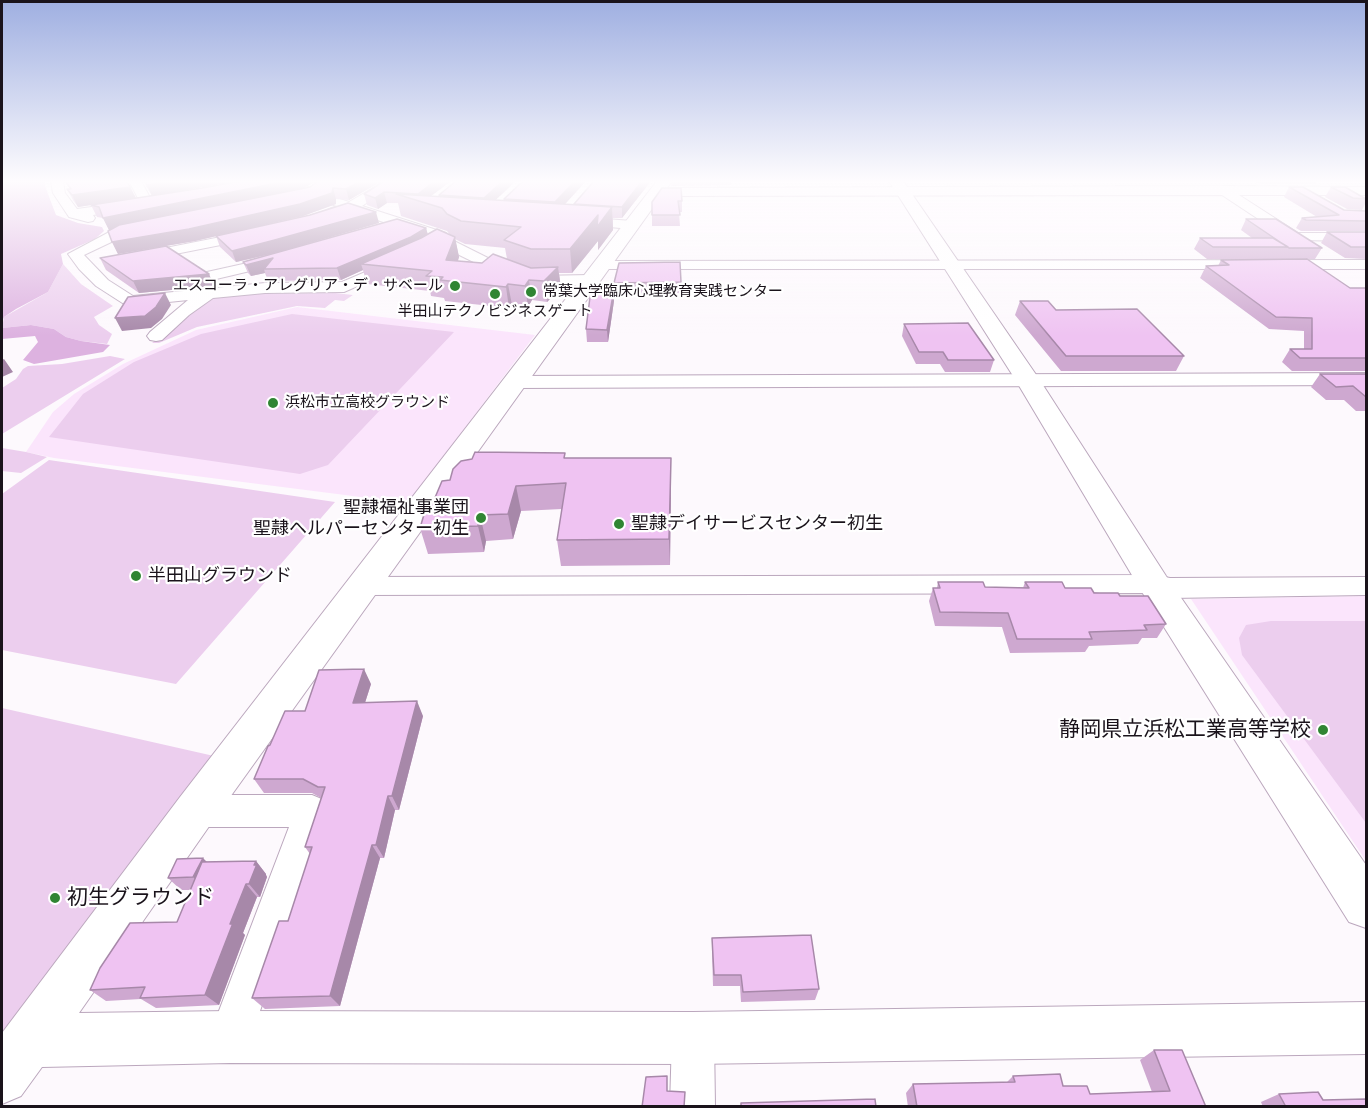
<!DOCTYPE html>
<html>
<head>
<meta charset="utf-8">
<style>
  body { margin:0 }
  #map { position:relative; width:1368px; height:1108px; overflow:hidden; background:#fdf9fd; font-family:"Space Grotesk",sans-serif }
  canvas { display:block }
  .frame { position:absolute; inset:0; border:3px solid #1a131b; pointer-events:none }
</style>
</head>
<body>
<div id="map">
<canvas width="1368" height="1108"></canvas>
<div class="frame"></div>
</div>
<script>
const ctx = document.querySelector('canvas').getContext('2d');
ctx.lineJoin = 'round';
function fill(path, color) { ctx.fillStyle = color; ctx.fill(path, 'evenodd'); }
const poly = rows => new Path2D(rows.map(r => 'M' + r).join(''));
function strokePath(path, color, width, dash) { ctx.strokeStyle = color; ctx.lineWidth = width; ctx.lineCap = dash ? 'butt' : 'round'; ctx.setLineDash(dash || []); ctx.stroke(path); }
function write(font, color, halo, rows, align = 'center') {
  ctx.font = font + ' "Space Grotesk","Noto Sans JP",sans-serif'; ctx.lineWidth = 4.5; ctx.setLineDash([]); ctx.textBaseline = 'middle'; ctx.strokeStyle = halo; ctx.fillStyle = color; for (const [text, x, y, turn = 0] of rows) {
    ctx.save(); ctx.translate(x, y); ctx.rotate((+turn || 0) * Math.PI / 180); ctx.textAlign = isNaN(turn) ? turn : align; if (halo) ctx.strokeText(text, 0, 0); ctx.fillText(text, 0, 0); ctx.restore();
  }
}
fill(poly([
  [297,307,535,335,408,503,54,458,26,452,53,412,74,394,123,364,196,330],
  [1366,596,1366,861,1191,599]
]), '#fbe5fc');
fill(poly([
  [63,264,81,284,113,306,94,317,99,325,112,334,107,344,81,341,66,337,54,329,31,325,2,328,4,317,48,292],
  [335,293,353,295,344,301,335,300,325,308,297,306,197,327,159,343,152,343,185,315,210,298,253,294],
  [292,314,454,332,328,465,300,474,49,437,83,394,134,362,201,334],
  [110,356,125,359,2,434,2,388,16,379,23,369,28,366,62,364],
  [2,448,26,452,47,457,21,473,2,471],
  [49,460,335,502,176,684,2,650,2,494],
  [1271,621,1366,621,1366,823,1242,655,1239,638,1246,625],
  [2,708,214,756,2,1039]
]), '#ecceee');
fill(poly([
  [2,181,45,181,45,186,56,215,78,223,102,227,104,231,95,239,61,254,63,264,48,292,16,309,4,317,2,322],
  [31,325,54,329,66,337,81,341,110,345,103,352,34,364,23,360,38,342,35,336,2,339,2,328]
]), '#ddb2e0');
const minor = poly([
  [51,181,63,181,65,193,77,209,128,202,135,206,128,210,93,215,95,218,93,221,88,222,69,217,53,193,51,181],
  [129,181,141,181,153,203,152,206,142,206,129,181],
  [284,181,298,181,313,190,349,202,385,181,399,181,362,206,446,233,450,239,514,271,535,276,590,275,598,280,590,285,534,286,504,277,439,245,435,239,350,211,327,220,317,220,315,217,317,214,337,206,305,196,284,181],
  [1223,186,1366,187,1366,195,1239,195,1298,233,1366,233,1366,241,1290,240,1222,195,655,196,649,192,655,188,1223,186],
  [580,217,632,221,639,225,632,229,575,224,573,221,575,218,580,217],
  [144,224,151,228,149,231,124,236,84,255,108,280,133,296,265,283,342,282,391,261,401,261,404,264,401,267,344,292,265,293,213,298,189,315,162,340,156,341,150,340,147,336,150,332,188,300,130,306,124,304,96,286,79,269,68,254,115,229,144,224],
  [251,231,256,232,258,235,256,238,140,261,133,257,140,253,251,231],
  [279,256,286,260,284,263,212,280,204,275,207,272,279,256],
  [601,261,1366,260,1366,269,596,269,593,266,596,263,601,261],
  [1366,373,1366,385,514,388,507,386,504,382,507,378,514,376,1366,373],
  [1154,575,1170,578,1366,577,1366,595,1170,598,1154,593,361,595,352,593,348,586,352,579,361,577,1154,575],
  [195,795,312,795,324,800,329,811,251,1037,245,1052,230,1058,215,1052,209,1037,289,827,195,827,183,822,178,811,183,800,195,795],
  [693,1017,708,1023,714,1038,715,1106,670,1106,672,1038,678,1023,693,1017]
]);
const tertiary = poly([
  [657,181,672,181,210,825,79,1013,230,1011,693,1012,1366,1002,1366,1054,693,1064,230,1063,42,1067,21,1096,2,1104,2,1033,180,797,657,181],
  [889,181,903,181,1039,379,1166,576,1366,865,1366,928,1349,922,1142,592,1015,379,889,181]
]);
strokePath(minor, '#bba7bd', 2);
strokePath(tertiary, '#bba7bd', 2);
fill(minor, '#fff');
fill(tertiary, '#fff');
fill(poly([
  [68,181,128,181,127,181,136,198,78,207,73,200,67,189,70,189,66,182,69,182],
  [143,181,237,181,152,196],
  [382,181,349,200,336,199,336,204,303,216,195,241,118,254,112,242,111,229,109,230,103,218,97,217,91,205,202,188,304,188,296,190],
  [451,181,431,196,440,197,439,195,516,181,495,200,505,201,504,199,586,181,565,204,574,205,574,204,594,181,651,181,622,218,613,218,613,230,598,250,598,241,572,273,559,273,561,288,547,302,532,300,528,307,512,305,509,308,445,301,444,298,431,296,430,291,367,284,363,270,341,280,268,281,265,273,251,276,248,273,243,262,272,254,236,262,220,247,216,236,379,223,286,250,426,228,428,235,450,235,447,231,401,216,398,203,387,203,378,209,367,205,364,194],
  [455,239,465,244,505,248,507,259,482,263,458,261,459,257],
  [671,181,731,181,731,185,671,186],
  [1254,181,1317,181,1315,184,1260,184],
  [1289,187,1344,210,1366,211,1366,231,1301,231,1296,228,1302,218,1317,217,1284,197],
  [1331,187,1366,198,1366,202,1362,210,1347,209,1325,197],
  [682,201,682,212,679,212,680,226,652,226,652,202],
  [1246,219,1322,248,1315,259,1207,259,1194,249,1200,238,1252,238,1241,230],
  [1327,232,1366,232,1366,260,1366,259,1345,258,1321,243],
  [100,258,209,274,214,286,139,293,106,270],
  [1221,260,1350,288,1366,288,1366,371,1292,371,1282,362,1290,349,1304,349,1304,331,1269,329,1200,278,1206,266,1218,266],
  [681,282,682,293,615,294,614,283],
  [614,289,614,301,608,342,587,342,586,329],
  [1020,301,1056,310,1184,356,1176,371,1061,371,1015,315],
  [904,324,994,360,990,372,945,372,940,364,916,364,902,336],
  [1320,374,1366,374,1366,411,1356,411,1344,400,1326,400,1311,387],
  [566,458,671,458,670,565,561,566,557,540,562,509,521,511,513,539,486,541,484,552,428,554,420,528,434,500,450,480],
  [938,582,985,587,1023,588,1025,582,1120,596,1166,624,1157,638,1142,638,1138,644,1089,646,1085,652,1010,653,1002,627,935,626,929,601,933,588,937,588],
  [371,684,365,703,423,716,399,810,395,810,384,858,380,858,340,1006,265,1009,252,998,288,921,310,854,305,847,321,798,312,793,264,793,254,779,305,711],
  [256,861,266,874,266,875,267,877,260,897,257,897,243,933,245,935,219,1005,156,1008,141,999,106,1001,90,990,177,922,190,890,181,890,168,878,207,862],
  [712,938,819,989,815,1000,741,1002,740,986,713,986,712,950],
  [1154,1050,1206,1107,908,1107,906,1093,913,1084,1007,1082,1013,1076,1063,1086,1090,1094,1152,1092,1140,1060],
  [1279,1094,1323,1100,1366,1107,1263,1107,1261,1102]
]), '#cea8d0');
fill(poly([
  [171,181,237,181,152,196,147,185],
  [287,181,316,181,304,188,285,193,109,230,103,218],
  [361,181,382,181,349,200,346,189],
  [435,181,451,181,423,202,420,201,418,194],
  [503,181,516,181,486,209,484,198],
  [575,181,586,181,556,214,555,202],
  [642,181,651,181,622,218,622,207],
  [130,187,136,198,78,207,72,195],
  [333,188,336,199,336,204,303,216,195,241,118,254,112,242],
  [384,192,387,203,378,209,375,198],
  [612,207,613,230,598,250,598,241,572,273,570,249,598,215],
  [376,212,379,223,275,253,236,262,232,251],
  [426,228,429,239,361,264,363,270,341,280,337,268],
  [455,237,459,257,451,280,446,260],
  [273,258,264,269,265,273,251,276,246,265],
  [558,267,561,288,547,302,544,281],
  [209,274,214,286,139,293,133,281],
  [529,280,532,300,528,307,525,286],
  [508,284,512,305,509,308,506,287],
  [614,289,614,301,608,342,607,330],
  [165,293,171,305,162,319,151,328,122,331,115,318],
  [4,359,13,372,2,377,2,360],
  [671,458,671,483,670,565,669,539],
  [516,486,521,511,513,539,508,514],
  [480,515,486,541,484,552,478,526],
  [364,669,371,684,360,718,353,703],
  [417,701,423,716,399,810,392,796],
  [388,796,395,810,384,858,376,845],
  [372,845,380,858,340,1006,330,996],
  [203,858,216,871,206,890,193,877],
  [256,861,266,874,266,875,267,877,260,897,249,884],
  [246,884,257,897,243,933,245,935,219,1005,205,995,230,924]
]), '#a788a9');
const building = poly([
  [71,181,127,181,130,187,72,195,67,189,71,189,66,182,72,182,71,181],
  [145,181,171,181,147,185,145,181],
  [240,181,287,181,103,218,99,207,91,205,202,188,240,181],
  [318,181,361,181,346,189,333,188,332,193,300,204,189,229,112,242,108,231,119,225,310,187,318,181],
  [384,181,435,181,418,194,384,192,375,198,364,194,384,181],
  [456,181,503,181,484,198,439,195,456,181],
  [523,181,575,181,555,202,504,199,523,181],
  [594,181,642,181,622,207,574,204,594,181],
  [1289,187,1303,187,1344,210,1366,211,1366,221,1306,220,1302,218,1339,215,1289,187],
  [1331,187,1345,187,1366,199,1353,198,1331,187],
  [662,188,681,188,682,201,678,201,680,215,652,215,652,202,662,188],
  [396,194,612,207,597,227,598,215,570,249,531,249,504,240,521,227,461,221,447,214,442,208,396,194],
  [348,203,376,212,271,241,232,251,216,236,310,215,348,203],
  [397,219,426,228,411,237,337,268,264,269,273,258,246,265,243,262,397,219],
  [1246,219,1276,219,1322,248,1289,248,1246,219],
  [437,229,455,237,446,260,482,263,493,254,531,268,558,267,544,281,529,280,525,286,508,284,506,287,440,280,443,277,426,276,432,271,361,264,421,238,437,229],
  [1327,232,1366,232,1366,247,1351,247,1327,232],
  [1200,238,1273,238,1288,247,1213,247,1200,238],
  [166,246,209,274,133,281,100,258,166,246],
  [1307,259,1350,288,1366,288,1366,358,1300,358,1290,349,1312,349,1312,318,1276,317,1206,266,1229,265,1221,260,1307,259],
  [680,262,681,282,614,283,619,263,680,262],
  [591,289,614,289,607,330,586,329,591,289],
  [165,293,156,307,145,316,115,318,128,297,165,293],
  [1020,301,1048,301,1056,310,1137,309,1184,356,1066,356,1020,301],
  [968,323,994,360,948,360,943,352,919,352,904,324,968,323],
  [1320,374,1366,374,1366,397,1353,386,1336,387,1320,374],
  [475,452,565,453,564,458,671,458,669,539,557,540,566,483,516,486,508,514,480,515,478,526,420,528,428,501,434,500,442,481,450,480,453,469,461,461,472,459,475,452],
  [938,582,983,582,985,587,1029,588,1025,582,1062,582,1065,588,1091,588,1094,593,1118,593,1120,596,1148,596,1166,624,1144,625,1147,630,1089,632,1092,639,1017,639,1008,613,940,612,933,588,940,588,938,582],
  [364,669,353,703,417,701,392,796,388,796,376,845,372,845,330,996,252,998,279,921,288,921,312,847,305,847,325,787,318,787,303,779,254,779,268,746,270,745,285,711,305,711,319,670,364,669],
  [203,858,193,877,168,878,177,859,203,858],
  [256,861,254,865,257,864,249,884,246,884,230,924,233,923,205,995,140,998,145,987,90,990,100,968,130,923,177,922,202,862,256,861],
  [811,935,819,989,743,992,741,975,714,975,712,938,811,935],
  [1154,1050,1182,1050,1206,1107,917,1107,913,1084,1015,1082,1013,1076,1060,1074,1063,1086,1087,1086,1090,1094,1170,1091,1154,1050],
  [667,1076,667,1091,685,1092,684,1107,642,1107,646,1077,667,1076],
  [1318,1092,1323,1100,1366,1099,1366,1107,1286,1107,1279,1094,1318,1092],
  [875,1099,876,1107,741,1107,741,1103,875,1099]
]);
fill(building, '#efc3f2');
strokePath(building, '#a788a9', 1.5);
const sky = ctx.createLinearGradient(0, 0, 0, 336);
sky.addColorStop(0, '#9fafe1');
sky.addColorStop(0.54, '#fefcfe');
sky.addColorStop(1, '#fefcfe00');
ctx.fillStyle = sky;
ctx.fillRect(0, 0, 1368, 336);
for (const [x, y, r, color] of [
  [455,286,6,"#308533"],
  [531,292,6,"#308533"],
  [495,294,6,"#308533"],
  [273,403,6,"#308533"],
  [481,518,6,"#308533"],
  [619,524,6,"#308533"],
  [136,576,6,"#308533"],
  [1323,730,6,"#308533"],
  [55,898,6,"#308533"]
]) { const dot = new Path2D(); dot.arc(x, y, r, 0, 2 * Math.PI); ctx.fillStyle = color; ctx.fill(dot); strokePath(dot, '#fff', 2); }
write('15px', '#1a131b', '#fff', [
  ["エスコーラ・アレグリア・デ・サベール",443,286,"right"],
  ["常葉大学臨床心理教育実践センター",543,292],
  ["半田山テクノビジネスゲート",495,312,"center"],
  ["浜松市立高校グラウンド",285,403]
], 'left');
write('18px', '#1a131b', '#fff', [
  ["聖隷福祉事業団",469,508,"right"],
  ["聖隷ヘルパーセンター初生",469,529,"right"],
  ["聖隷デイサービスセンター初生",631,524],
  ["半田山グラウンド",148,576]
], 'left');
write('21px', '#1a131b', '#fff', [
  ["静岡県立浜松工業高等学校",1311,730],
  ["初生グラウンド",67,898,"left"]
], 'right');
</script>
</body>
</html>
